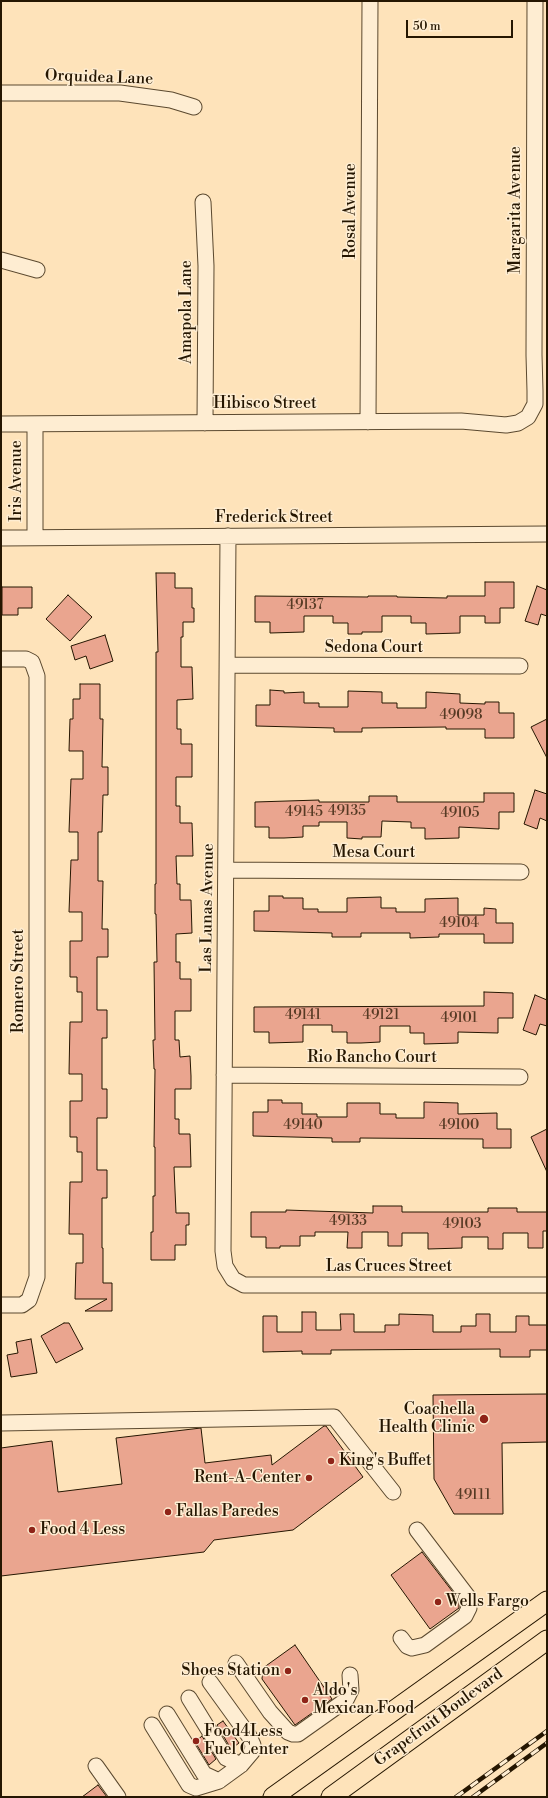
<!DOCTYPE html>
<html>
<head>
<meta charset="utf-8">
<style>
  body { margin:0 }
  #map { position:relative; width:548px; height:1798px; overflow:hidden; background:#fee3ba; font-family:"Libre Bodoni",serif }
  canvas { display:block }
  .frame { position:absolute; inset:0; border:2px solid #251601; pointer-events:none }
  .scale { position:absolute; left:406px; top:20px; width:107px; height:18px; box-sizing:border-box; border:2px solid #251601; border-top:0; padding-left:5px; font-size:12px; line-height:14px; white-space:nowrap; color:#251601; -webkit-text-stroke:3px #feedd2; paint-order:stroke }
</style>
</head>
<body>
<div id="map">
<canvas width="548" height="1798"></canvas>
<div class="frame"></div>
<div class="scale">50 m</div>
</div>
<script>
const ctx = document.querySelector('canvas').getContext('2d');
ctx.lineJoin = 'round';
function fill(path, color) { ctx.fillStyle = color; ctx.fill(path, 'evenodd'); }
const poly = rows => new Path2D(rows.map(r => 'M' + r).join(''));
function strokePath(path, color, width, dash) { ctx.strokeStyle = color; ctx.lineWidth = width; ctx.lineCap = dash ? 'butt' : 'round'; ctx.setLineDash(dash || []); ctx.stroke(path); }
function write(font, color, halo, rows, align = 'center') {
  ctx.font = font + ' "Libre Bodoni",serif'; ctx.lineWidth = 3; ctx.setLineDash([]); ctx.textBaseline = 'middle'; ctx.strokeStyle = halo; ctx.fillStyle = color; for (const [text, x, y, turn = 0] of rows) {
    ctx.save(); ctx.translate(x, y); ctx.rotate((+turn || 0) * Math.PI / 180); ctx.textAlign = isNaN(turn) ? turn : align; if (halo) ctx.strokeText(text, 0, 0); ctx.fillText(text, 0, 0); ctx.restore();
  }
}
const building = poly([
  [156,573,175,573,175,588,192,588,192,608,194,608,194,622,183,622,183,637,181,637,181,667,192,667,193,699,177,700,177,729,181,729,181,744,192,744,192,777,176,777,176,806,180,806,180,823,192,823,193,856,176,856,177,884,180,884,180,900,191,900,192,933,176,934,176,962,180,962,180,979,191,979,191,1011,175,1011,175,1040,179,1040,180,1057,190,1056,191,1076,191,1089,175,1089,175,1119,179,1119,179,1134,190,1134,191,1167,174,1167,176,1213,189,1213,189,1225,186,1225,186,1245,175,1245,175,1260,151,1260,151,1232,153,1232,153,1196,155,1196,155,1147,154,1147,155,1069,154,1069,153,1040,155,1040,154,962,157,962,156,914,155,914,155,884,156,884,156,652,158,652,156,573],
  [485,582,514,582,514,608,500,608,500,623,485,623,485,616,460,616,460,633,426,634,426,623,411,623,411,616,382,616,382,632,362,632,362,634,348,634,348,623,333,623,333,616,304,616,304,632,270,633,270,622,255,622,255,596,368,597,368,596,397,596,397,597,447,598,447,596,485,596,485,582],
  [537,586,547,590,547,616,541,614,538,625,525,621,537,586],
  [2,587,32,587,32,608,18,608,18,615,2,615,2,587],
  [68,595,92,617,70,641,46,619,68,595],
  [105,635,113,661,90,669,86,656,75,660,71,646,105,635],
  [80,684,100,684,100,719,103,719,102,767,108,767,108,795,103,795,102,832,98,832,98,881,103,881,102,929,108,929,108,957,97,957,97,1010,107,1010,107,1038,102,1038,102,1089,107,1089,107,1118,97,1118,97,1170,107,1170,107,1198,102,1198,102,1248,103,1248,103,1283,112,1283,112,1311,85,1311,107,1299,75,1299,76,1263,83,1263,83,1234,69,1234,70,1182,82,1182,82,1152,77,1152,77,1137,70,1137,70,1101,82,1101,82,1074,69,1074,70,1022,82,1022,82,992,77,992,77,977,70,977,70,941,82,941,82,912,69,912,71,860,78,860,78,832,69,832,71,779,83,779,83,751,69,751,70,719,73,719,73,699,80,699,80,684],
  [270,690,284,691,284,693,304,692,304,703,319,703,319,707,348,707,348,691,382,692,382,703,397,703,397,708,426,708,426,692,460,694,460,703,485,704,485,702,499,702,499,713,514,713,514,738,485,738,485,729,446,729,446,727,362,728,362,732,334,732,334,728,256,726,256,705,270,705,270,690],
  [547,719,547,758,531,727,547,719],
  [535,790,547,794,547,821,540,818,537,829,524,824,535,790],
  [484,793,514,793,514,812,499,812,499,829,459,827,459,838,425,839,425,828,411,828,411,822,382,821,381,837,362,837,362,839,347,838,347,822,319,822,319,826,303,826,303,837,284,838,269,838,269,827,255,827,255,802,319,800,319,802,369,802,369,796,397,796,397,802,484,802,484,793],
  [269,896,283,896,283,898,303,898,303,909,318,909,318,912,347,912,347,898,381,897,381,908,396,908,396,912,425,912,425,899,458,898,458,915,484,915,484,908,496,909,496,923,513,923,513,943,484,943,484,934,439,934,439,937,410,938,410,933,361,933,361,937,332,937,332,933,254,931,254,911,269,911,269,896],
  [484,992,513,993,513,1018,498,1018,498,1033,458,1032,458,1043,424,1044,424,1033,410,1033,410,1026,380,1026,380,1042,361,1043,347,1043,347,1032,332,1032,332,1025,303,1025,303,1042,269,1043,269,1032,254,1032,254,1007,484,1006,484,992],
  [535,995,547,1000,547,1026,540,1024,536,1035,523,1030,535,995],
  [268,1100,282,1100,282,1103,302,1103,302,1114,317,1114,317,1117,347,1117,347,1103,380,1103,380,1114,396,1114,396,1118,424,1118,424,1102,458,1103,458,1114,497,1113,497,1129,511,1129,511,1148,483,1148,483,1139,360,1138,360,1142,332,1142,332,1138,253,1136,253,1112,268,1112,268,1100],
  [547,1129,547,1172,531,1137,547,1129],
  [373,1206,402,1206,402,1212,488,1212,488,1208,517,1208,517,1212,547,1212,547,1231,543,1231,543,1248,528,1248,528,1233,503,1233,503,1249,488,1249,488,1237,462,1237,462,1248,428,1249,428,1233,402,1233,402,1246,388,1246,388,1232,362,1232,362,1248,347,1248,348,1232,315,1232,315,1236,300,1236,300,1246,280,1246,280,1248,266,1248,266,1237,251,1237,251,1212,286,1212,286,1210,373,1213,373,1206],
  [302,1312,316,1312,316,1330,341,1330,340,1314,354,1314,354,1332,385,1332,385,1325,399,1325,399,1314,433,1315,433,1332,461,1332,461,1326,476,1326,476,1314,490,1314,490,1332,516,1332,516,1316,529,1316,529,1325,547,1325,547,1350,530,1350,530,1357,500,1357,500,1349,331,1350,331,1354,302,1354,302,1351,263,1352,263,1316,277,1316,277,1332,302,1332,302,1312],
  [64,1323,69,1323,83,1349,56,1363,41,1336,64,1323],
  [31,1339,37,1373,11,1377,7,1355,18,1353,16,1342,31,1339],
  [547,1394,547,1442,502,1443,503,1514,454,1514,434,1479,433,1395,547,1394],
  [324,1426,326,1426,363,1477,293,1530,214,1540,204,1552,1,1576,1,1448,52,1441,58,1492,122,1484,116,1438,201,1428,205,1463,271,1455,272,1465,324,1426],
  [422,1552,459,1600,459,1608,430,1629,391,1575,422,1552],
  [295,1645,332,1699,295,1725,262,1679,263,1668,295,1645],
  [223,1721,239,1743,231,1749,217,1725,223,1721],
  [202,1736,216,1759,209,1765,195,1742,202,1736],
  [98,1785,107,1797,82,1797,98,1785]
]);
fill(building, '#eaa58f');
strokePath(building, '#251601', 1);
const minor = poly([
  [1,93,120,93,171,100,194,107],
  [203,202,206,266,205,423],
  [1,260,37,270],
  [368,422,370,1],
  [1,424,461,421,506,425,518,423,528,417,535,404,535,391,534,355,535,1],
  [35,424,35,537],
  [228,536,223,1251,225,1266,233,1279,244,1285,547,1285],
  [1,538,547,534],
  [1,659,26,659,32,662,37,676,37,1277,29,1300,22,1305,1,1305],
  [228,665,520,666],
  [226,870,521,872],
  [224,1075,520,1077],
  [1,1423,334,1417,393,1492],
  [401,1638,407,1646,412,1648,425,1645,465,1616,469,1608,468,1597,417,1530],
  [236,1663,270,1712,288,1732,293,1734,298,1734,346,1700,351,1690,350,1675],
  [189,1698,226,1758,241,1765],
  [167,1714,204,1774,219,1781],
  [152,1725,189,1785,196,1788,219,1781,241,1765,252,1752,253,1745,249,1736,210,1682],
  [96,1766,118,1797]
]);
const major = poly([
  [273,1797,547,1601],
  [331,1797,547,1640]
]);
strokePath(minor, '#5b492f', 17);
strokePath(major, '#251601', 21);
strokePath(minor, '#feedd2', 15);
strokePath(major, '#fee3ba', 19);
const rail = poly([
  [456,1797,547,1731],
  [473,1797,547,1743]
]);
strokePath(rail, '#251601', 4.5);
strokePath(rail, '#feedd2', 3, [9]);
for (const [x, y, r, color] of [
  [484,1419,5,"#8f2418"],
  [331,1461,4,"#8f2418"],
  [309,1478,4,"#8f2418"],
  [168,1512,4,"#8f2418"],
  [32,1530,4,"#8f2418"],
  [438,1602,4,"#8f2418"],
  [288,1671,4,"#8f2418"],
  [305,1700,4,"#8f2418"],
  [196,1741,4,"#8f2418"]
]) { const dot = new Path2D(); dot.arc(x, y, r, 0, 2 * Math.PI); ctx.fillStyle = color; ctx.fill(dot); strokePath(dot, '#feedd2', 1.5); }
write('14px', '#563a24', null, [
  ["49137",305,606],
  ["49098",461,716],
  ["49135",347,812],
  ["49145",304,813],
  ["49105",460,814],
  ["49104",459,924],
  ["49141",303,1016],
  ["49121",381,1016],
  ["49101",459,1019],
  ["49140",303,1126],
  ["49100",459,1126],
  ["49133",348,1222],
  ["49103",462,1225],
  ["49111",473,1496]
]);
write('16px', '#251601', '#feedd2', [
  ["Orquidea Lane",99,78,2],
  ["Margarita Avenue",516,210,-90],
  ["Rosal Avenue",351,211,-90],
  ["Amapola Lane",187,312,-90],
  ["Hibisco Street",265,404],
  ["Iris Avenue",17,481,-90],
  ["Frederick Street",274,518],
  ["Sedona Court",374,648],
  ["Mesa Court",374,853],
  ["Las Lunas Avenue",208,908,-89],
  ["Romero Street",19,981,-90],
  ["Rio Rancho Court",372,1058],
  ["Las Cruces Street",389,1267],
  ["Grapefruit Boulevard",439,1718,-36]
]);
write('16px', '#251601', '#feedd2', [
  ["Coachella",475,1410,"right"],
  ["Health Clinic",475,1428,"right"],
  ["King's Buffet",339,1461],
  ["Rent-A-Center",301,1478,"right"],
  ["Fallas Paredes",176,1512],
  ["Food 4 Less",40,1530],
  ["Wells Fargo",446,1602],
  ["Shoes Station",280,1671,"right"],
  ["Aldo's",313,1691],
  ["Mexican Food",313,1709],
  ["Food4Less",204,1732],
  ["Fuel Center",204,1750]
], 'left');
</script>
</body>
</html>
